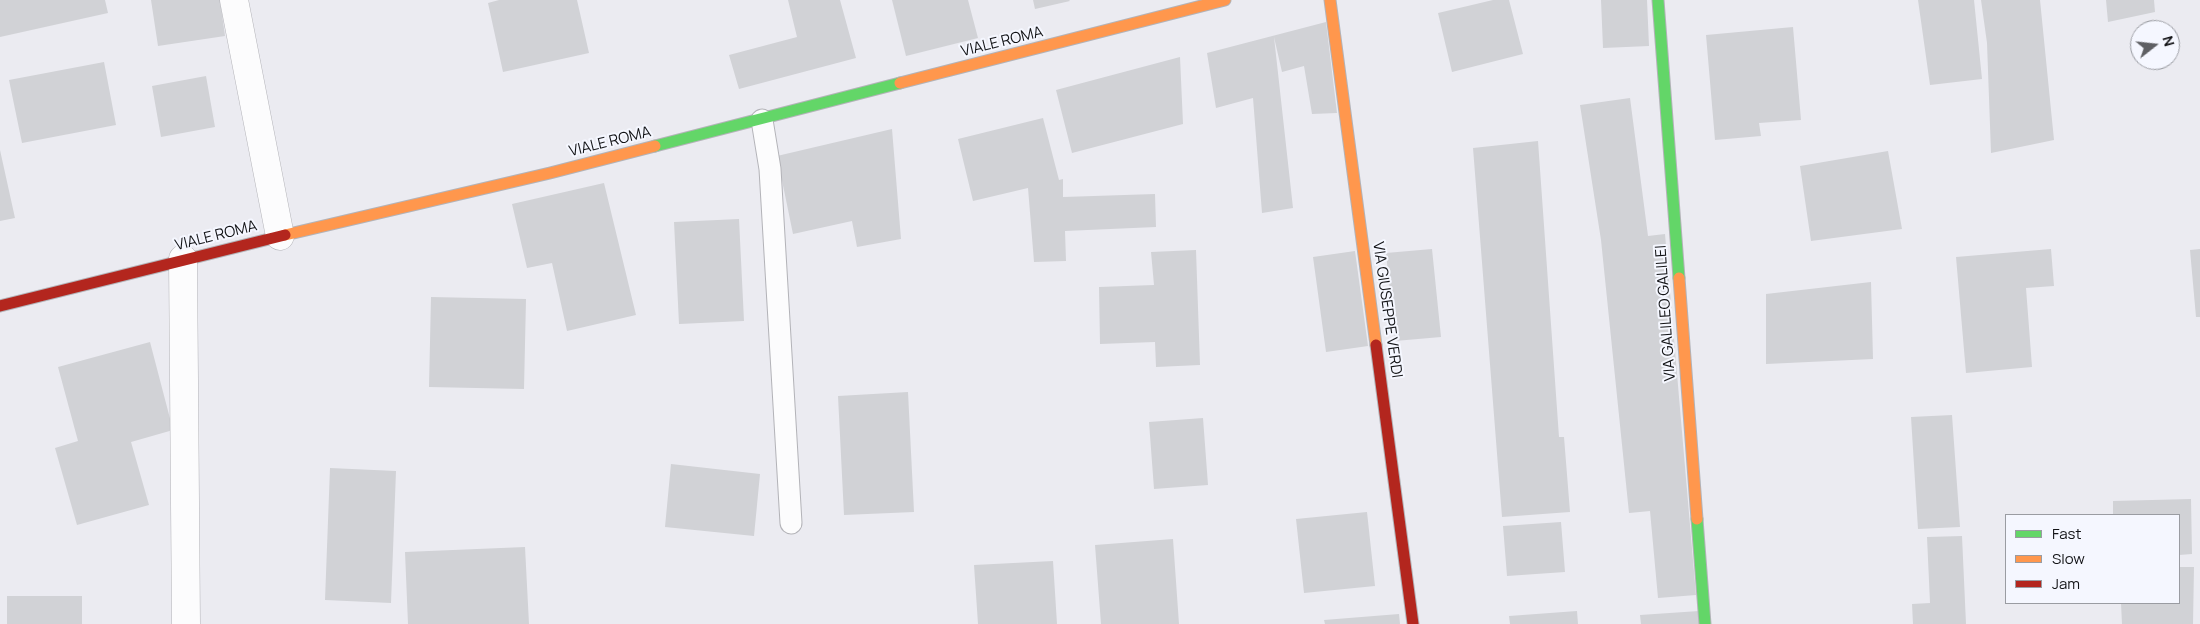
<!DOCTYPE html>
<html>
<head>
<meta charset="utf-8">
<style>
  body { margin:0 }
  #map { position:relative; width:2200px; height:624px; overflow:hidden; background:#ebebf1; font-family:Manrope,sans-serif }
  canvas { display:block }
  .legend { position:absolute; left:2005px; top:514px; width:175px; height:90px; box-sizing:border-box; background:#f5f7ff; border:1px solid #9a9ca2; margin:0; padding:6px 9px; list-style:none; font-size:15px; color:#121316 }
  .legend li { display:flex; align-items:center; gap:10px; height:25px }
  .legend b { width:25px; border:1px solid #9a9ca2 }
  .north { position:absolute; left:2130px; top:20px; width:50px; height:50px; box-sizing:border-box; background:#f5f7ff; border:1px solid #9a9ca2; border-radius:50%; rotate:74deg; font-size:14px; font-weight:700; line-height:20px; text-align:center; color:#121316 }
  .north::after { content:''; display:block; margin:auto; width:18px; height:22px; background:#5e5f63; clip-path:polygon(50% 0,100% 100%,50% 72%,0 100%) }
</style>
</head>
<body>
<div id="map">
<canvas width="2200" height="624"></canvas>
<ul class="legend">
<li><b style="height:6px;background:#63d668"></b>Fast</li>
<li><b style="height:6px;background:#ff974d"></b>Slow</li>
<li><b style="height:6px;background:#b3261e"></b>Jam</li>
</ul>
<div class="north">N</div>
</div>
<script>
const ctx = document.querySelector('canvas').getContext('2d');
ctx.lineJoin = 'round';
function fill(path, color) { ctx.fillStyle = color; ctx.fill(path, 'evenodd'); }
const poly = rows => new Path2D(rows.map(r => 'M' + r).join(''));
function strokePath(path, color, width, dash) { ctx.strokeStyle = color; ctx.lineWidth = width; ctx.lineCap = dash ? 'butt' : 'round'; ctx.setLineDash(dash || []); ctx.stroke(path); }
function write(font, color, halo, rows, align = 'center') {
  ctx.font = font + ' Manrope,sans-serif'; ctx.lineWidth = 4; ctx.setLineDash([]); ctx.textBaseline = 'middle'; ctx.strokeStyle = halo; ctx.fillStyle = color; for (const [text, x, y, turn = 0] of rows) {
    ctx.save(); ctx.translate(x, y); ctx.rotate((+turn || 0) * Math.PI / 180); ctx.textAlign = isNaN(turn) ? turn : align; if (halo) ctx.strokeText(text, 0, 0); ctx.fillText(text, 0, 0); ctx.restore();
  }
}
fill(poly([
  [0,0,105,0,108,13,0,37],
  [151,0,220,0,225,36,158,46],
  [499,0,577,0,589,53,503,72,488,3],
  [788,0,840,0,856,58,739,89,729,55,797,37],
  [892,0,968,0,978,38,906,56],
  [1033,0,1069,0,1070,1,1035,9],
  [1493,0,1509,0,1523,54,1452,72,1438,13],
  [1601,0,1647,0,1649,46,1603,48],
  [1918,0,1974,0,1982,79,1930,85],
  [1981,0,2040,0,2054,140,1991,153,1987,43],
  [2106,0,2154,0,2155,12,2108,22],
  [1326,22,1337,113,1312,114,1304,66,1282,72,1274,37,1293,208,1262,213,1253,98,1216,108,1207,53],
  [1793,27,1801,120,1759,123,1761,136,1715,140,1706,35],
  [1180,57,1183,124,1072,153,1056,90],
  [104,62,116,125,22,143,9,80],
  [206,76,215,127,161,137,152,86],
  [1630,98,1648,236,1665,234,1696,595,1658,598,1650,511,1629,513,1601,240,1580,105],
  [1043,118,1059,180,1063,179,1063,197,1155,194,1156,227,1065,231,1066,261,1034,262,1028,188,973,201,958,139],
  [892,129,901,239,857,247,852,221,793,234,777,156],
  [1538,141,1559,437,1564,437,1570,512,1502,517,1473,148],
  [0,150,15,218,0,221],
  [1888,151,1902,229,1811,241,1800,166],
  [604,183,636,315,567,331,552,263,527,268,512,204],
  [739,219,744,321,679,324,674,222],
  [1432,249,1441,337,1395,341,1386,253],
  [2051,249,2054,286,2026,288,2032,367,1966,373,1956,257],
  [2200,249,2200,317,2196,317,2190,250],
  [1196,250,1200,365,1156,367,1155,342,1100,344,1099,287,1154,285,1151,252],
  [1355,251,1368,346,1326,352,1313,257],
  [1871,282,1873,359,1766,364,1766,294],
  [431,297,526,299,524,389,429,387],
  [150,342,173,430,131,442,149,505,77,525,55,448,78,441,58,367],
  [908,392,914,512,844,515,838,396],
  [1952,415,1960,527,1918,529,1911,417],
  [1203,418,1208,485,1154,489,1149,422],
  [671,464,760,474,754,536,665,527],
  [330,468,396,471,391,603,325,600],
  [2191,499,2192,554,2179,555,2179,515,2113,515,2113,501],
  [1367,512,1375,586,1304,593,1296,519],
  [1561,522,1565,572,1507,576,1503,526],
  [1962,536,1966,624,1913,624,1912,604,1930,603,1927,537],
  [1173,539,1179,624,1101,624,1095,545],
  [525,547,529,624,408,624,405,552],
  [1053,561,1057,624,978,624,974,565],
  [2179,567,2194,567,2193,624,2122,624,2121,603,2179,603],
  [7,596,82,596,82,624,7,624],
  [1577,611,1578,624,1510,624,1509,616],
  [1699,611,1700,624,1641,624,1640,615],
  [1399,614,1400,624,1325,624,1324,620]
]), '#d1d2d6');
const lane = poly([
  [762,120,770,169,791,523]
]);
const street = poly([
  [234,0,280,236],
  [183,259,186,624]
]);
const fast = poly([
  [1658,0,1679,278],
  [655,146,900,83],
  [1697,519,1705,624]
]);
const slow = poly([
  [1330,0,1376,345],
  [900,83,1225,0],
  [285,235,550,173,655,146],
  [1679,278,1697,519]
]);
const jam = poly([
  [0,306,285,235],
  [1376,345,1413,624]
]);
strokePath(lane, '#b3b3b8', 23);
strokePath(street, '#b3b3b8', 29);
strokePath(fast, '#b3b3b8', 13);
strokePath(slow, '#b3b3b8', 13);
strokePath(jam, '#b3b3b8', 13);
strokePath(lane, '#fcfcfd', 21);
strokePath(street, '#fcfcfd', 28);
strokePath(fast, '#63d668', 11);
strokePath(slow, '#ff974d', 11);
strokePath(jam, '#b3261e', 11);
write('15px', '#121316', '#f5f7ff', [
  ["VIALE ROMA",1002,42,-14],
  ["VIALE ROMA",610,142,-14],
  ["VIALE ROMA",216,236,-14],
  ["VIA GIUSEPPE VERDI",1387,310,82],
  ["VIA GALILEO GALILEI",1666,313,-94]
]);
</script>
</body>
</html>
